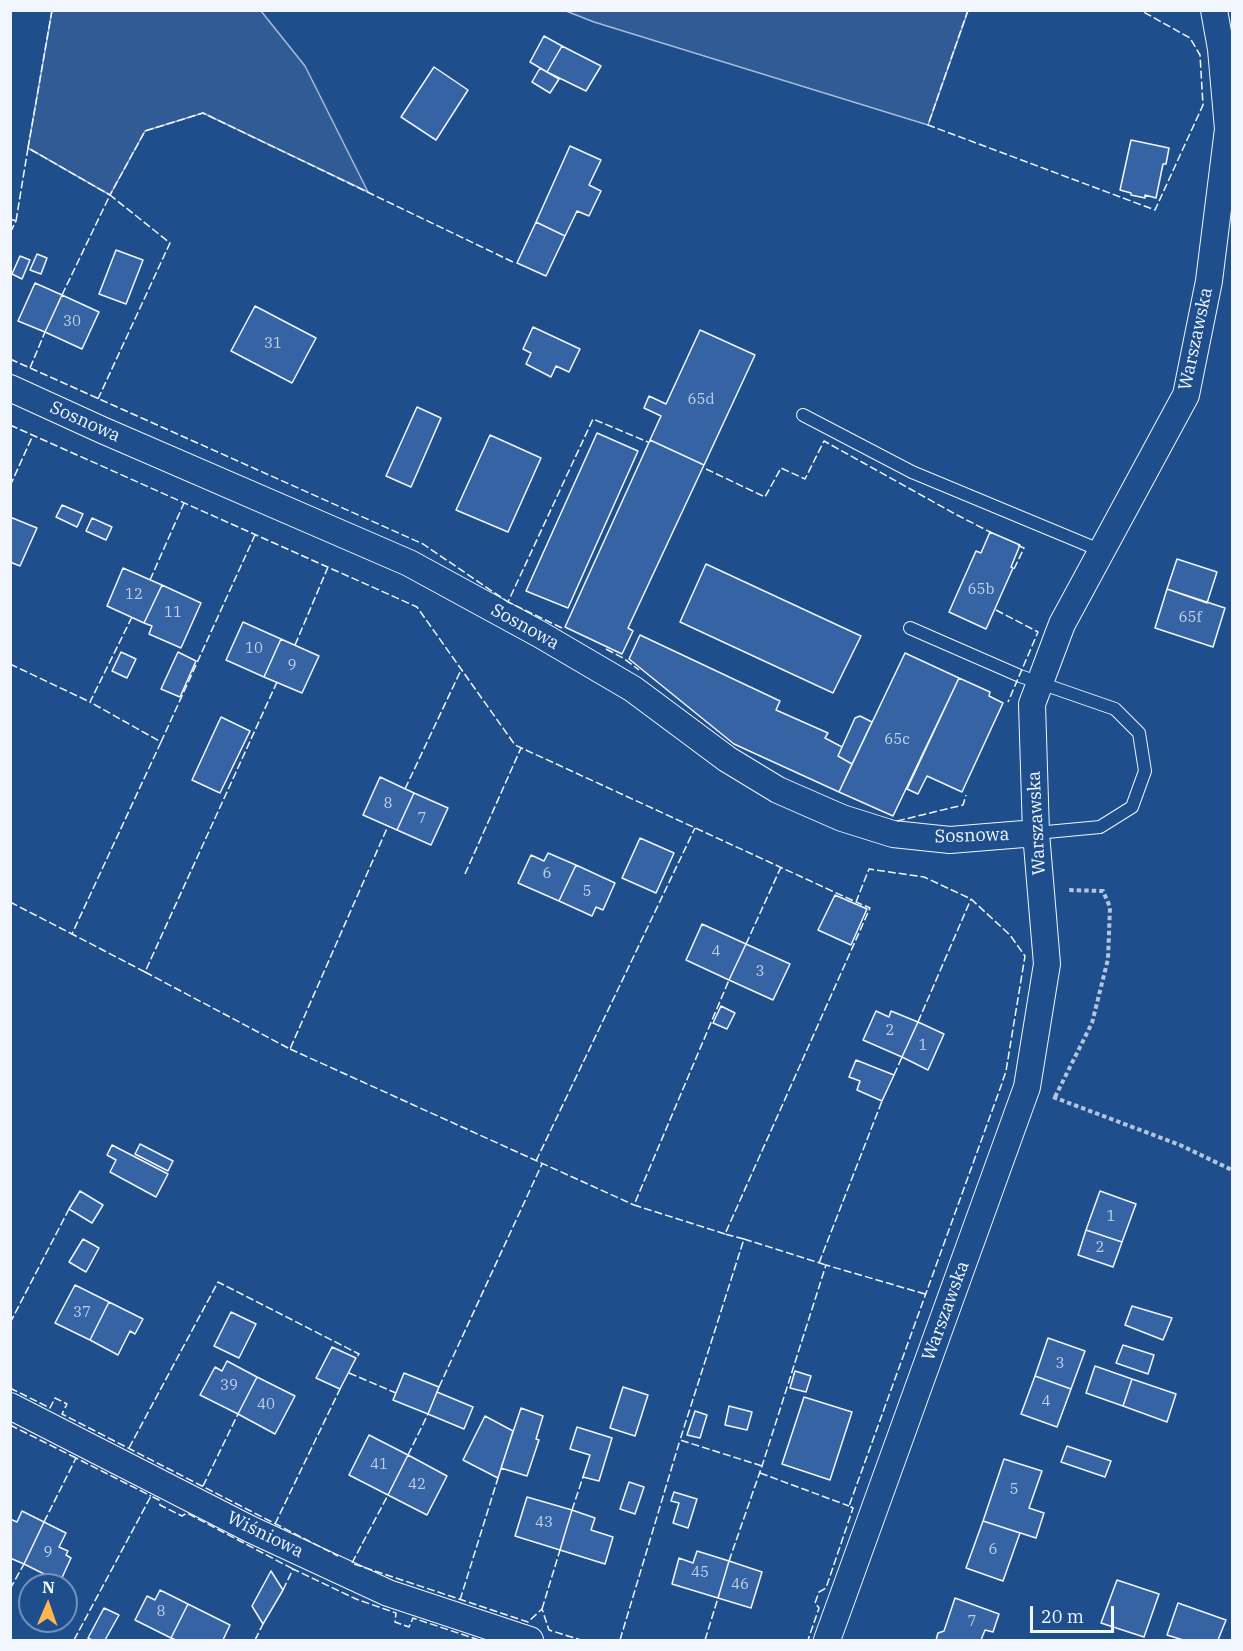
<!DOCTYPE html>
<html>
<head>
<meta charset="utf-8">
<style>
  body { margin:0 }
  #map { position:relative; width:1243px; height:1651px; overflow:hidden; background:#1f4e8c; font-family:"IBM Plex Serif",serif }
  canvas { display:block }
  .frame { position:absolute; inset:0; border:12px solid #f2f6ff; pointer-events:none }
  .north { position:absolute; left:18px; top:1573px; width:60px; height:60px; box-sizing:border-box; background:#1f4e8c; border:2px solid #7391ba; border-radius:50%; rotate:2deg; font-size:16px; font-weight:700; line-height:24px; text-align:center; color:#f2f6ff }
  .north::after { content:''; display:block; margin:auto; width:21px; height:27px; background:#ffb74d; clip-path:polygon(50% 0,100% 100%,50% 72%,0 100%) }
  .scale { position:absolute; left:1030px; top:1606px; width:84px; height:27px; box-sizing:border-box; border:3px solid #f2f6ff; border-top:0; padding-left:8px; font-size:18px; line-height:21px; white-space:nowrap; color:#f2f6ff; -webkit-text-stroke:4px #1f4e8c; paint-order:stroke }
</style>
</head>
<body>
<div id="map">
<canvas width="1243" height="1651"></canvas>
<div class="frame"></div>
<div class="north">N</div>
<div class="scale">20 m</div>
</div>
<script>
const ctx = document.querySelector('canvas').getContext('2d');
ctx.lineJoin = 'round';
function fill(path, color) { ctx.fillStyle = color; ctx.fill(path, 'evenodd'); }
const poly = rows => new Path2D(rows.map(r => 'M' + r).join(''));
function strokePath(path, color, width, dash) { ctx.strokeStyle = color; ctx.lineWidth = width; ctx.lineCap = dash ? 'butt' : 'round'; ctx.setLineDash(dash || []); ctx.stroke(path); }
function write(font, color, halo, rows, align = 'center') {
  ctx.font = font + ' "IBM Plex Serif",serif'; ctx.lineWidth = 4.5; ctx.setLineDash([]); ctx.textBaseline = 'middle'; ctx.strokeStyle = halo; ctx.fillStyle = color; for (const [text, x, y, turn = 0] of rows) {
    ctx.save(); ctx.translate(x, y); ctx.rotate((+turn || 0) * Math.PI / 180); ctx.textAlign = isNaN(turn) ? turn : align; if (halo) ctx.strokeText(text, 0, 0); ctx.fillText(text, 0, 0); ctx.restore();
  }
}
const built = poly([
  [52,11,261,11,305,66,368,192,203,113,145,131,110,195,28,148,52,11],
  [566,11,968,11,928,125,594,22,566,11]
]);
fill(built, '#305b95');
strokePath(built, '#a8bbd7', 1.5);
const building = poly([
  [544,36,562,46,547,72,530,62,544,36],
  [562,46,601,66,586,91,547,72,562,46],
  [434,67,468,90,436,140,401,117,434,67],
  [540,68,559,79,550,93,532,82,540,68],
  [1131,140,1169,148,1166,164,1163,164,1156,198,1145,195,1145,198,1131,195,1131,193,1120,190,1131,140],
  [570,146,601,160,589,185,601,191,589,216,577,211,565,236,536,222,570,146],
  [536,222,565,236,546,276,517,263,536,222],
  [116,250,143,260,126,304,99,294,116,250],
  [37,254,47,258,41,274,30,270,37,254],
  [20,256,30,260,22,279,12,274,20,256],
  [35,283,62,295,45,332,18,321,35,283],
  [62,295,99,312,82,349,45,332,62,295],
  [255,306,316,338,292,383,231,351,255,306],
  [533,327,580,349,569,372,556,366,551,377,526,364,531,353,523,349,533,327],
  [700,330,755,355,704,465,650,440,661,416,644,408,649,396,666,404,700,330],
  [417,407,441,418,411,487,386,476,417,407],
  [597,433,638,451,568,608,526,591,597,433],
  [490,435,541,458,508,532,456,510,490,435],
  [650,440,704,465,628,628,633,631,622,654,565,627,650,440],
  [62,505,83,514,77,527,56,517,62,505],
  [10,517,37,528,20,566,10,562,10,517],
  [92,518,112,527,106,540,86,531,92,518],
  [990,532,1020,545,1011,567,1013,568,986,629,949,612,976,551,981,553,990,532],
  [1177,559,1217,572,1207,603,1167,589,1177,559],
  [706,564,861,636,833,693,680,622,706,564],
  [123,568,162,585,144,623,107,606,123,568],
  [162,585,201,603,181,648,149,634,152,626,144,623,162,585],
  [1167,589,1225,608,1213,647,1155,628,1167,589],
  [243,622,281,639,264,677,226,660,243,622],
  [640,635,780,701,776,710,828,733,825,738,842,747,838,756,852,764,839,792,734,744,629,659,640,635],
  [281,639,319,656,302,693,264,677,281,639],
  [121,652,136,659,127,678,112,671,121,652],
  [178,652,196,661,180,697,161,689,178,652],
  [905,653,959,678,893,816,839,792,905,653],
  [959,678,990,692,989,696,1003,703,962,792,927,776,918,794,907,789,959,678],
  [860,716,872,722,852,764,838,756,855,718,860,716],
  [221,717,250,731,220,793,192,780,221,717],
  [380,777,414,793,397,830,363,815,380,777],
  [414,793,448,808,431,845,397,830,414,793],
  [640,838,674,853,656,893,622,878,640,838],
  [548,853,576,865,559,901,518,883,531,855,544,861,548,853],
  [576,865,615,883,603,910,596,907,592,916,559,901,576,865],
  [835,895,867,909,851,945,818,930,835,895],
  [702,924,746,944,729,980,686,960,702,924],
  [746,944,790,964,773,1000,729,980,746,944],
  [721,1006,735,1013,727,1029,713,1023,721,1006],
  [876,1011,889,1017,891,1011,918,1022,902,1057,863,1040,876,1011],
  [918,1022,944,1034,928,1070,902,1057,918,1022],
  [856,1060,894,1075,882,1101,857,1090,860,1081,849,1077,856,1060],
  [140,1144,173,1161,168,1171,135,1154,140,1144],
  [112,1145,168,1174,156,1197,110,1172,116,1160,107,1155,112,1145],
  [80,1191,103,1205,92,1223,69,1209,80,1191],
  [1100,1191,1136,1204,1122,1242,1086,1230,1100,1191],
  [1086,1230,1122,1242,1113,1267,1078,1255,1086,1230],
  [83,1239,99,1248,86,1272,69,1262,83,1239],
  [75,1285,109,1302,90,1340,55,1323,75,1285],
  [109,1302,143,1319,135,1334,130,1331,118,1355,90,1340,109,1302],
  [1132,1306,1172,1318,1163,1340,1125,1325,1132,1306],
  [231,1312,256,1324,239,1358,214,1346,231,1312],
  [1048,1338,1085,1351,1071,1389,1035,1376,1048,1338],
  [1123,1345,1154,1355,1148,1374,1116,1363,1123,1345],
  [332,1347,356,1358,340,1389,316,1378,332,1347],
  [227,1361,257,1377,238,1414,200,1395,215,1367,222,1371,227,1361],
  [1095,1366,1132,1379,1123,1406,1086,1393,1095,1366],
  [795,1371,811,1376,806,1392,790,1388,795,1371],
  [404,1373,439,1387,428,1414,393,1400,404,1373],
  [1035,1376,1071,1389,1057,1427,1021,1414,1035,1376],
  [257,1377,295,1396,275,1434,238,1414,257,1377],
  [1132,1379,1176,1394,1167,1422,1123,1406,1132,1379],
  [623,1387,648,1395,635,1436,610,1428,623,1387],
  [437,1392,473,1407,464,1429,428,1414,437,1392],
  [804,1397,852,1412,830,1480,782,1464,804,1397],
  [729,1406,752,1412,747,1430,725,1425,729,1406],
  [521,1408,543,1416,536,1439,539,1440,527,1476,501,1468,521,1408],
  [695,1411,707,1415,700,1438,687,1435,695,1411],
  [485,1416,513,1431,498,1478,463,1460,485,1416],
  [577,1427,612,1438,599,1481,583,1477,590,1455,570,1449,577,1427],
  [369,1435,408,1455,388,1495,349,1475,369,1435],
  [1067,1446,1111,1461,1105,1477,1061,1462,1067,1446],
  [408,1455,447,1476,427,1515,388,1495,408,1455],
  [1004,1459,1042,1471,1029,1508,1044,1513,1036,1538,983,1521,1004,1459],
  [629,1482,644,1487,635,1514,620,1509,629,1482],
  [674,1492,697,1499,688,1528,673,1523,679,1503,671,1501,674,1492],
  [527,1497,572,1510,560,1550,515,1536,527,1497],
  [572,1510,595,1518,591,1530,613,1537,605,1564,560,1550,572,1510],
  [22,1511,44,1522,24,1564,10,1558,10,1519,17,1522,22,1511],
  [983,1521,1020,1533,1003,1581,966,1568,983,1521],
  [44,1522,66,1533,59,1547,68,1551,66,1555,71,1558,60,1582,24,1564,44,1522],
  [697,1551,729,1561,718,1598,672,1584,679,1558,693,1563,697,1551],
  [729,1561,762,1572,751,1608,718,1598,729,1561],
  [271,1571,283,1590,263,1624,252,1606,271,1571],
  [1117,1580,1159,1594,1144,1637,1101,1623,1117,1580],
  [160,1590,188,1604,171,1638,135,1620,147,1596,155,1600,160,1590],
  [955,1598,999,1614,993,1632,985,1630,981,1640,936,1640,938,1633,944,1631,955,1598],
  [1178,1603,1226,1620,1218,1640,1183,1640,1167,1635,1178,1603],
  [188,1604,230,1625,223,1640,176,1640,171,1638,188,1604],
  [104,1608,119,1615,105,1640,92,1640,88,1638,104,1608]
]);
fill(building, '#3563a3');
strokePath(building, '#f2f6ff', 1.5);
const lane = poly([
  [803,415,912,472,1102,551],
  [910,628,1020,676,1115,709,1139,733,1145,771,1132,807,1100,827,1036,833]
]);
const street = poly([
  [10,388,102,430,409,563,541,635,633,689,727,759,778,790,842,818,893,834,950,840,1036,833],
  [10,1406,250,1529,388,1593,530,1640],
  [827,1640,1027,1087,1047,964,1036,833,1032,704,1062,624,1186,395,1209,281,1228,129,1221,49,1214,10]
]);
strokePath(lane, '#f2f6ff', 14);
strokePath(street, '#f2f6ff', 28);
strokePath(poly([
  [1053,1097,1180,1145,1232,1170],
  [1055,1097,1092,1023,1108,959,1110,907,1103,891,1068,890]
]), '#b3c4dc', 4, [4.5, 3]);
strokePath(lane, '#1f4e8c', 12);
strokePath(street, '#1f4e8c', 26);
strokePath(poly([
  [968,10,928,125,1155,210,1203,105,1200,55,1190,38,1140,10],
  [28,148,52,10],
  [10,219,16,221,10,233],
  [16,221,28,148,110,195,145,131,203,113,515,263],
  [62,295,110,195,170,243,98,399],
  [10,359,423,544,508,602],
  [30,368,45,332],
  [10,425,417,607,515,745,856,902,869,869,924,877,971,899,1010,935,1025,956,1006,1071,1001,1086,849,1506,853,1508,826,1588,819,1592,815,1603,819,1608,808,1640],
  [706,469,765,497,781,468,805,479,824,441,957,515,992,533],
  [10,486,33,435],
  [1014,569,1024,548,1017,545],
  [150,580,184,503],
  [996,610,1038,632,1008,702],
  [132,617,90,702,161,742,255,535],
  [562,628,508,602,593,419,648,442],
  [295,645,328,567],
  [606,649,623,658,639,670],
  [10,664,90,702],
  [161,742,72,934,145,972,277,682],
  [405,789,461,670],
  [897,821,963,805,966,795],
  [465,874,521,748],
  [10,902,72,934],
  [746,944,781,867],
  [145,972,290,1049,388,826],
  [918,1022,971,899],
  [290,1049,634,1205],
  [894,1075,902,1057],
  [536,1161,695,828],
  [725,1234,634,1205,729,980],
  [744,1239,725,1234,870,908,856,902],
  [819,1263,882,1101],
  [10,1323,69,1209],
  [349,1373,396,1393],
  [439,1387,542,1164],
  [10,1388,50,1408,55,1398,67,1404,62,1414,338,1556],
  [10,1425,76,1458],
  [129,1448,218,1282,359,1354,356,1358],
  [408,1455,428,1414],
  [762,1466,680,1440,744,1239,826,1265],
  [760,1473,849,1506],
  [203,1486,238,1414],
  [572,1510,583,1477],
  [44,1522,76,1458,151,1496],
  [275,1524,340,1389],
  [729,1561,762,1466,826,1265,925,1294],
  [352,1563,388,1495],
  [354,1564,528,1622,542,1609,549,1630,581,1640],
  [10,1589,24,1564],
  [283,1590,293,1569,356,1599,396,1613,395,1622,409,1627,413,1618,479,1640],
  [460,1600,498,1478],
  [542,1609,560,1550],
  [74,1640,151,1496,159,1500,160,1505,182,1516,187,1513,293,1569],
  [255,1640,263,1624],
  [620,1640,680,1440],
  [705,1640,718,1598]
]), '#f2f6ff', 1.5, [8, 3]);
write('15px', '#c3d1e8', null, [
  ["30",72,322],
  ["31",273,344],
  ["65d",701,400],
  ["65b",981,590],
  ["12",134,595],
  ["11",173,613],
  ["65f",1190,618],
  ["10",254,649],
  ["9",292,666],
  ["65c",897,740],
  ["8",388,804],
  ["7",422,819],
  ["6",547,874],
  ["5",587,892],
  ["4",716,952],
  ["3",760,972],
  ["2",890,1031],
  ["1",923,1046],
  ["1",1111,1217],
  ["2",1100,1248],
  ["37",82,1313],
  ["3",1060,1364],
  ["39",229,1386],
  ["4",1046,1402],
  ["40",266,1405],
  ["41",379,1465],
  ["42",417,1485],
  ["5",1014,1490],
  ["43",544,1523],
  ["6",993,1550],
  ["9",48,1553],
  ["45",700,1573],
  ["46",740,1585],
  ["8",161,1612],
  ["7",972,1622]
]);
write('18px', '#f2f6ff', '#1f4e8c', [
  ["Warszawska",1196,339,-78],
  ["Sosnowa",85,422,24],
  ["Sosnowa",525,627,29],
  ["Warszawska",1037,823,-93],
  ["Sosnowa",972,836,-2],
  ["Warszawska",946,1311,-70],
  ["Wiśniowa",265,1535,26]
]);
</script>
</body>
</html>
